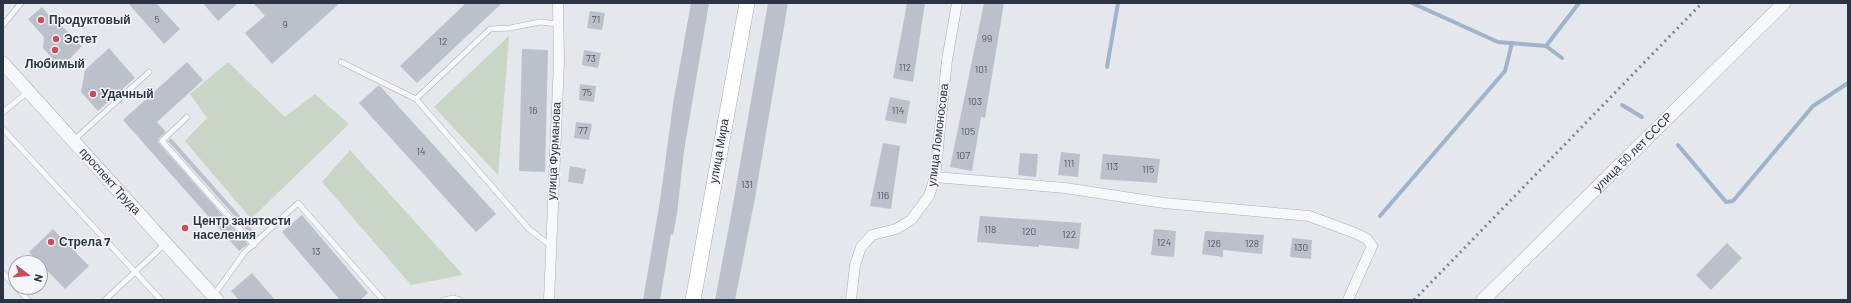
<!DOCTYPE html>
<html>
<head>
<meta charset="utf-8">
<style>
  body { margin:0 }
  #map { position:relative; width:1851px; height:303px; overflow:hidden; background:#e4e7ec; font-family:Barlow,sans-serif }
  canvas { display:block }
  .frame { position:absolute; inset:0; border:4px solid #2b3445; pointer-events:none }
  .north { position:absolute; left:8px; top:255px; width:40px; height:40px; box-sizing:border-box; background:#f4f6f9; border:1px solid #a4a8b1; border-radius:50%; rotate:106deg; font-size:11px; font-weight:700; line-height:16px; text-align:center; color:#2b3445 }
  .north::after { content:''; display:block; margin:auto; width:14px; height:18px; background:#d1495b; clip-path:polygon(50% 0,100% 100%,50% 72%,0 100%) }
</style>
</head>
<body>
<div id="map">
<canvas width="1851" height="303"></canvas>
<div class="frame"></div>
<div class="north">N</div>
</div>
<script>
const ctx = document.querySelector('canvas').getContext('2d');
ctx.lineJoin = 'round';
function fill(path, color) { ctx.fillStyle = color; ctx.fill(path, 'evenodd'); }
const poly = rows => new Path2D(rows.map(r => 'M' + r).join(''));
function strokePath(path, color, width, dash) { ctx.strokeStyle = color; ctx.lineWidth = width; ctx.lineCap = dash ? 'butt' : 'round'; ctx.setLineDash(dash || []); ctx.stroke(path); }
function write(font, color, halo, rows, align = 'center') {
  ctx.font = font + ' Barlow,sans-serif'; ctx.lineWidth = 3; ctx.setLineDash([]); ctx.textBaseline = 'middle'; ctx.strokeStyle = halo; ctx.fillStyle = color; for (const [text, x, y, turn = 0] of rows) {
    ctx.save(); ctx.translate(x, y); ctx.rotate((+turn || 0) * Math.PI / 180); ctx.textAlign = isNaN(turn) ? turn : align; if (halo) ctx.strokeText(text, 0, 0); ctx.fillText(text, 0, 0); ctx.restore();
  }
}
fill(poly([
  [509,36,498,175,434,107],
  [228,62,285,117,315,94,349,124,251,219,185,141,207,118,190,94],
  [350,150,463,275,411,285,322,182]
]), '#c9d6c5');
strokePath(poly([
  [1412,3,1498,42,1546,46,1562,58],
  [1546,46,1579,3],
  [1107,67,1118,3],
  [1622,105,1642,117],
  [1678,145,1726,202,1733,201,1813,106,1848,83],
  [1380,216,1505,71,1512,43]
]), '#9fb4cc', 4);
fill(poly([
  [128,3,156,3,180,29,164,44],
  [203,3,238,3,218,21],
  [253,3,340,3,272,64,245,33,265,16],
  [466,3,502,3,417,83,400,66],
  [691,3,709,3,684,151,677,214,673,235,671,234,660,300,643,300,660,201,673,104],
  [768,3,788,3,755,198,735,300,715,300,732,210],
  [907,3,925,3,913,82,893,78],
  [984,3,1004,3,985,118,981,117,972,171,950,167],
  [42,7,59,27,61,25,82,46,61,68,43,48,44,37,28,19],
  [590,11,605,13,602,30,587,28],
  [109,48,135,78,98,111,81,92,85,70],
  [522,49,548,50,545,172,519,171],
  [584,50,601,53,598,68,582,65],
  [187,62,203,80,157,122,166,132,159,138,158,142,248,244,239,251,123,120],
  [580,84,596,86,594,102,579,100],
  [379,85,496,214,476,232,359,103],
  [890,97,910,101,906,124,885,120],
  [576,122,592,124,589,140,574,138],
  [171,138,257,235,254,238,168,141],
  [883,143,900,146,891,209,870,206],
  [1061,152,1080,154,1078,177,1058,175],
  [1020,153,1038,154,1036,177,1018,175],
  [1103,154,1160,159,1157,183,1100,179],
  [570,166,586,169,583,184,568,182],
  [302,215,368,293,360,300,340,300,282,232],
  [980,216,1081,223,1079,249,1039,245,1039,247,977,242],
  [53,229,89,266,65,289,29,252],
  [1154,229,1176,231,1174,257,1151,255],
  [1205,231,1264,235,1262,254,1223,250,1223,257,1202,254],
  [1292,238,1312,240,1311,259,1290,257],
  [1727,243,1742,258,1711,290,1696,275],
  [252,273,275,300,239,300,231,291]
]), '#bbc0ca');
const service = poly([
  [3,25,21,3],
  [341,62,416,99],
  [3,112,28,92],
  [187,117,162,141,254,245],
  [3,129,161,300],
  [74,140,149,72],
  [551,246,529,229,416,99,490,29,510,28,540,22,558,24],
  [3,273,28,300],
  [214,295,244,253,298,203,383,300],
  [105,300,165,244],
  [444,300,453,298,460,300]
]);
const minor = poly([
  [935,177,1065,188,1164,203,1309,216,1355,233,1367,239,1372,246,1348,300],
  [549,300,559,61,558,3],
  [851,300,855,265,861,247,872,235,896,229,911,220,929,196,935,177,947,60,957,3]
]);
const tertiary = poly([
  [3,63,217,300],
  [1483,300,1784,3]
]);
const secondary = poly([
  [693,300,747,3]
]);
strokePath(service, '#a9aeb7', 6);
strokePath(minor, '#a9aeb7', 11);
strokePath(tertiary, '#a9aeb7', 14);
strokePath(secondary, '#a9aeb7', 16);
strokePath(service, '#f7f8fa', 5);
strokePath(minor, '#f7f8fa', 10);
strokePath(tertiary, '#f7f8fa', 13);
strokePath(secondary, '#fff', 15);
strokePath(poly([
  [1414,300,1702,3]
]), '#7d8696', 3, [2, 4]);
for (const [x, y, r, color] of [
  [41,20,4,"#d1495b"],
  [56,39,4,"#d1495b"],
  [55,50,4,"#d1495b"],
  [93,94,4,"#d1495b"],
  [185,228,4,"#d1495b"],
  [51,242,4,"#d1495b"]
]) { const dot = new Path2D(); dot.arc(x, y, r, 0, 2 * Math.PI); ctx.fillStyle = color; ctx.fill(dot); strokePath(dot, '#f4f6f9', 1.5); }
write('10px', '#4f5766', null, [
  ["5",157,20],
  ["71",596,20],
  ["9",285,25],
  ["99",987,39],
  ["12",443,42],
  ["73",591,59],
  ["112",905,68],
  ["101",981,70],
  ["75",587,93],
  ["103",975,102],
  ["16",533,111],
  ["114",898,111],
  ["77",583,131],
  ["105",968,132],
  ["14",421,152],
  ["107",963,156],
  ["111",1069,164],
  ["113",1112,167],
  ["115",1148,170],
  ["131",747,185],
  ["116",883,196],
  ["118",990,230],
  ["120",1029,232],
  ["122",1069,235],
  ["124",1164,243],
  ["126",1214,244],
  ["128",1252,244],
  ["130",1301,248],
  ["13",316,252]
]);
write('bold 12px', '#2b3445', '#f4f6f9', [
  ["Продуктовый",49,20],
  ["Эстет",64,39],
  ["Любимый",55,64,"center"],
  ["Удачный",101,94],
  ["Центр занятости",193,221],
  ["населения",193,235],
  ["Стрела 7",59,242]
], 'left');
write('12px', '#2b3445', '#f4f6f9', [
  ["улица Ломоносова",938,135,-83],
  ["улица Фурманова",554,151,-87],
  ["улица Мира",719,151,-80],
  ["улица 50 лет СССР",1633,152,-45],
  ["проспект Труда",110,181,48]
]);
</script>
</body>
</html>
